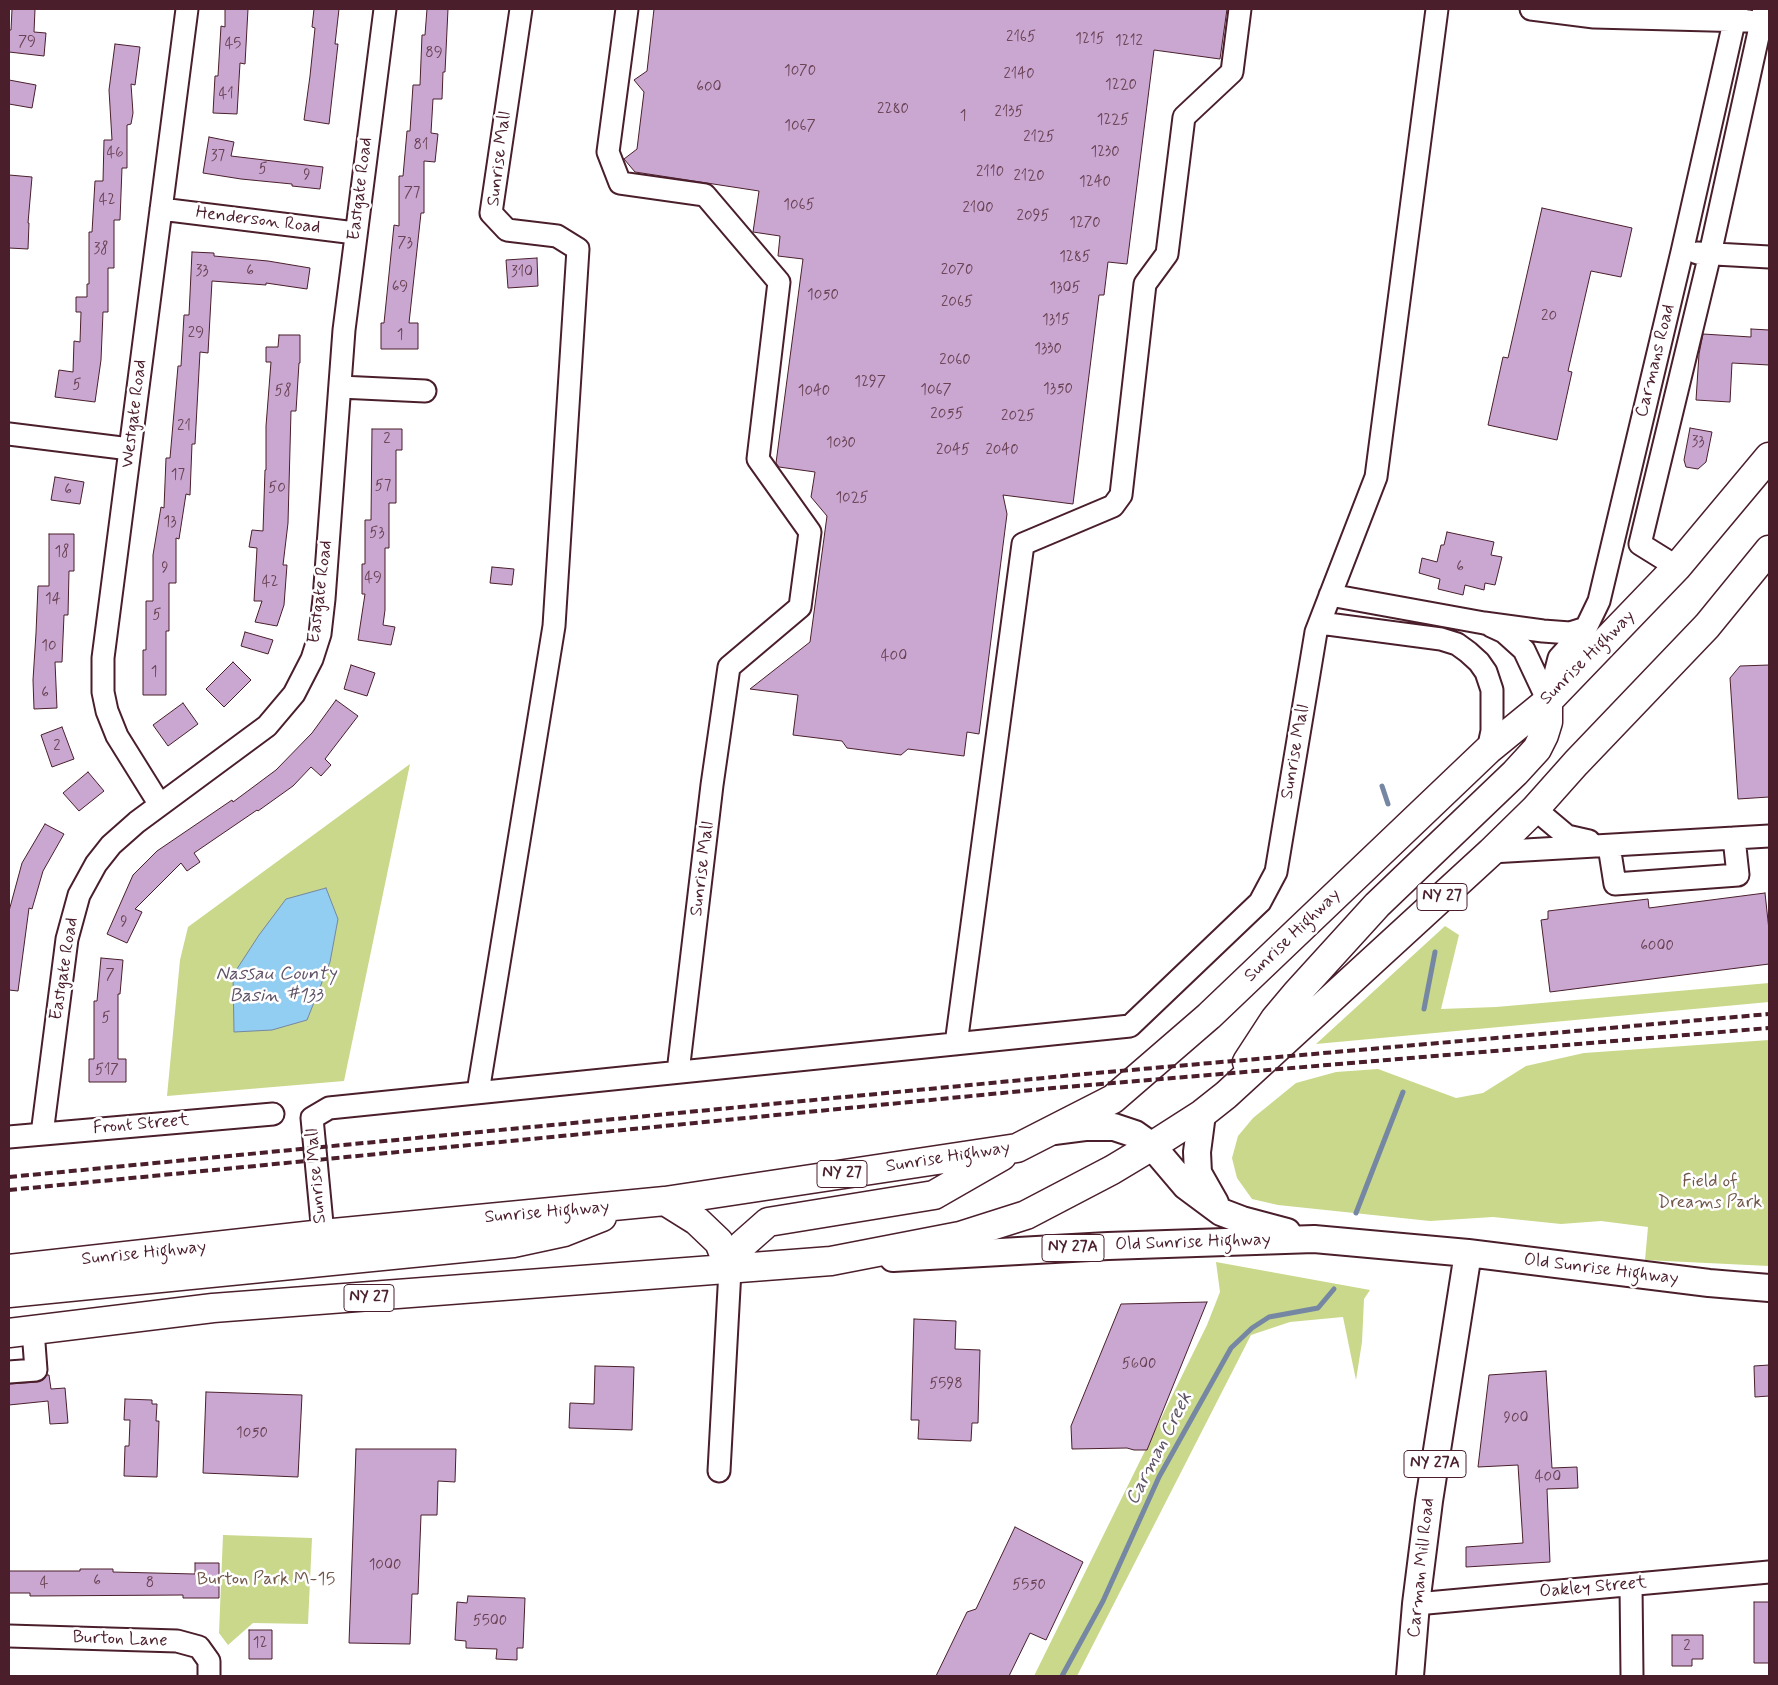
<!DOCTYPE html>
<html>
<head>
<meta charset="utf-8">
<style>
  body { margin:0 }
  #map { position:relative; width:1778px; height:1685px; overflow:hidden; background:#fff; font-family:Mynerve,sans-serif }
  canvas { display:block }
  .frame { position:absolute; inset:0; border:10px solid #4a1f2b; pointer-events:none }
</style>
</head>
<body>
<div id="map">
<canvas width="1778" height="1685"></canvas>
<div class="frame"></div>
</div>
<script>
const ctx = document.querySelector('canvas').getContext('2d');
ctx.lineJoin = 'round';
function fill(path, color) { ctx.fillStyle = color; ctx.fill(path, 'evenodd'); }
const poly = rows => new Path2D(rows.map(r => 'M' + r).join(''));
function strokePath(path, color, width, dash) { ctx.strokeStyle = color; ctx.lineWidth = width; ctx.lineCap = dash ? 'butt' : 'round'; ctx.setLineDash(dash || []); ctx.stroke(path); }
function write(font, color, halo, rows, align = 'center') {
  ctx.font = font + ' Mynerve,sans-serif'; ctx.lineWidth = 5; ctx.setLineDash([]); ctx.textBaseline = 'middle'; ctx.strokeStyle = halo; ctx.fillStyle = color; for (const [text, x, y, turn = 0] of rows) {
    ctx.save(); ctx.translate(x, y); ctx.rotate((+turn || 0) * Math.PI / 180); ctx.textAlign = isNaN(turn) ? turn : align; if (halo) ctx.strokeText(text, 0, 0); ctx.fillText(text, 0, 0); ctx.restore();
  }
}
fill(poly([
  [410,764,344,1081,167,1096,180,960,188,927],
  [1445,926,1459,935,1441,1009,1496,1007,1769,983,1769,1002,1316,1044],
  [1769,1040,1769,1266,1645,1260,1648,1227,1601,1221,1561,1224,1493,1217,1430,1221,1278,1205,1252,1199,1237,1178,1232,1158,1238,1136,1253,1118,1296,1083,1336,1072,1378,1069,1456,1098,1483,1093,1526,1066,1584,1053],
  [1216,1262,1370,1290,1364,1299,1362,1342,1356,1380,1343,1317,1290,1322,1251,1335,1077,1676,1034,1676,1207,1325,1220,1292],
  [223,1535,312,1538,308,1624,253,1623,228,1645,219,1633]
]), '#c9d88b');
const water = poly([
  [326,888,338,919,330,962,307,1020,272,1030,234,1032,233,975,259,935,286,899,326,888]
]);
fill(water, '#92cdf2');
strokePath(water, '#7587a2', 1);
strokePath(poly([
  [1382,786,1388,804],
  [1424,1009,1435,952],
  [1356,1213,1403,1092],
  [1062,1676,1103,1601,1159,1477,1231,1348,1252,1328,1269,1317,1318,1308,1334,1289]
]), '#7587a2', 5);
const building = poly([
  [12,9,35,9,34,32,46,33,44,56,9,52,9,30,11,30,12,9],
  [225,9,248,9,245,64,240,63,237,114,213,113,215,76,218,76,221,26,225,27,225,9],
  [314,9,339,9,335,44,338,44,329,124,304,120,310,76,315,28,312,27,314,9],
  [427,9,448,9,445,72,443,72,442,99,433,99,431,133,438,134,435,162,424,161,424,213,421,213,409,323,418,323,418,349,381,349,381,323,384,323,394,225,399,226,399,176,403,176,407,131,410,131,413,85,420,85,422,35,425,35,427,9],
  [654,9,1227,9,1220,59,1154,50,1127,264,1108,262,1104,295,1099,295,1073,504,1003,495,1007,514,979,734,967,732,964,756,908,749,901,755,847,748,842,741,793,735,798,695,750,689,810,642,827,516,811,497,815,472,779,467,776,463,803,259,778,256,780,236,753,232,759,191,635,172,624,159,637,149,644,92,634,80,647,71,654,9],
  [115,44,140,47,135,85,131,84,133,113,131,124,127,125,127,168,122,168,120,220,114,220,114,268,108,268,108,312,103,312,101,360,95,402,55,397,59,370,73,372,74,341,80,342,81,312,76,312,76,297,87,297,87,284,89,284,89,232,92,232,95,181,103,181,104,140,112,140,109,90,115,44],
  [9,80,36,85,32,108,9,104,9,80],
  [209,137,234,142,231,156,323,167,320,189,292,186,292,184,241,179,203,173,209,137],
  [9,175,32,177,28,223,29,223,28,249,9,248,9,175],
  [1542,208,1632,228,1621,277,1591,271,1568,371,1572,372,1557,440,1488,425,1503,357,1508,358,1542,208],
  [192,252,214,253,214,256,268,261,310,268,307,289,266,283,266,285,212,281,208,353,200,352,195,444,192,444,190,495,186,494,179,539,176,538,176,583,169,583,169,631,166,631,166,695,143,695,143,650,146,650,146,601,153,601,153,555,161,507,164,508,166,458,170,458,178,366,181,366,184,315,189,315,192,252],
  [537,258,538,286,508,288,506,260,537,258],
  [1751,329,1769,330,1769,365,1732,363,1730,402,1696,400,1699,354,1703,334,1751,337,1751,329],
  [279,335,300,335,300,363,299,363,296,411,291,411,288,523,283,565,287,565,284,605,277,626,255,622,262,601,254,601,257,548,249,547,252,530,263,531,265,470,266,470,266,426,271,362,266,362,266,347,278,347,279,335],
  [1690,428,1712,432,1706,462,1698,469,1686,467,1684,460,1690,428],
  [372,429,402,429,402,450,396,450,396,503,389,503,389,548,385,548,385,610,383,625,395,627,391,645,358,640,365,594,362,594,362,564,365,564,365,520,371,520,372,429],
  [55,477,84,482,80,504,51,500,55,477],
  [1447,532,1494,542,1491,555,1502,557,1495,585,1485,583,1484,590,1465,585,1463,595,1438,589,1440,579,1419,573,1422,558,1437,562,1441,545,1444,545,1447,532],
  [49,534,74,534,74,571,69,571,68,615,64,615,62,662,55,662,57,708,34,709,33,680,36,633,38,586,49,586,49,534],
  [492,567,514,569,512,585,490,583,492,567],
  [245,632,273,640,268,654,241,646,245,632],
  [233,662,251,680,224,707,206,689,233,662],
  [351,665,375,673,367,696,344,689,351,665],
  [1769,665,1769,797,1738,799,1730,678,1740,666,1769,665],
  [336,700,358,716,325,759,331,765,321,776,311,767,293,786,258,811,257,810,194,853,200,862,187,871,181,863,135,909,142,912,127,943,107,934,133,875,157,851,232,800,233,802,276,770,312,733,336,700],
  [183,703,198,724,168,746,153,725,183,703],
  [62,727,74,759,52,767,41,735,62,727],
  [88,772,104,791,79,811,63,793,88,772],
  [45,824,64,834,43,871,32,909,29,908,18,991,9,990,9,911,22,863,45,824],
  [1765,893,1769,930,1769,964,1550,992,1541,920,1548,919,1548,911,1648,899,1649,908,1765,893],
  [101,958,123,960,120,994,118,994,118,1059,126,1059,126,1082,89,1082,89,1059,94,1059,94,1001,97,1001,101,958],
  [1207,1302,1147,1450,1134,1450,1127,1448,1072,1449,1071,1426,1121,1304,1207,1302],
  [914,1319,956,1321,955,1349,980,1350,978,1423,972,1423,971,1441,918,1439,919,1420,911,1420,914,1319],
  [1769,1365,1769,1396,1755,1397,1754,1366,1769,1365],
  [595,1366,634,1367,632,1430,569,1428,570,1403,594,1404,595,1366],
  [1546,1371,1552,1468,1577,1467,1578,1488,1547,1489,1550,1562,1466,1567,1466,1547,1523,1543,1518,1465,1478,1467,1489,1375,1546,1371],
  [47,1375,49,1375,51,1389,65,1388,68,1423,50,1424,48,1401,9,1405,9,1384,37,1382,43,1380,47,1375],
  [206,1392,302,1395,298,1477,203,1473,206,1392],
  [125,1399,152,1400,152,1404,157,1404,156,1421,159,1421,157,1477,124,1476,125,1446,129,1446,130,1420,124,1420,125,1399],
  [356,1449,456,1449,455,1482,438,1481,437,1515,421,1515,418,1594,412,1594,410,1644,349,1643,356,1449],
  [1015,1527,1083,1562,1046,1640,1030,1633,1009,1676,936,1676,967,1612,976,1609,1015,1527],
  [195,1563,219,1563,219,1598,183,1598,183,1595,30,1596,30,1593,9,1593,9,1571,80,1571,80,1569,113,1569,113,1572,195,1574,195,1563],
  [468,1596,525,1598,523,1648,517,1648,517,1660,496,1659,497,1649,466,1648,466,1641,455,1640,457,1602,467,1603,468,1596],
  [1754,1602,1769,1602,1769,1663,1754,1663,1754,1602],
  [249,1630,272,1630,272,1659,249,1659,249,1630],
  [1672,1635,1703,1635,1703,1659,1692,1659,1692,1666,1672,1666,1672,1635]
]);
fill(building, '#c9a7d1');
strokePath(building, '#4a1f2b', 1);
const minor = poly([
  [627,9,608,152,620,183,705,195,779,282,758,459,810,532,800,607,729,667,712,785,678,1072],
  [1531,9,1594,17,1749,21],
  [161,209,355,233],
  [1697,253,1769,257],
  [340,387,425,391],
  [9,434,130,449],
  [1677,567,1640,544,1710,254,1764,9],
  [1330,595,1484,623,1543,631,1570,633,1586,628],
  [1320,623,1441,639,1457,644,1468,652,1479,662,1486,672,1492,690,1492,731,1488,750],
  [1491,626,1504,632,1524,650,1548,701],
  [1548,701,1559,658,1586,628,1599,601,1682,252,1737,9],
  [160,805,117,736,107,711,103,692,103,658,187,9],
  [1535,809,1567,836,1589,841],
  [1609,846,1615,884,1738,875,1734,838],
  [1491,852,1769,836],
  [956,1044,1023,544,1113,506,1121,495,1145,284,1167,254,1184,117,1232,72,1240,9],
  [478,1092,554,626,578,249,557,236,507,230,491,213,521,9],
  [42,1134,67,939,79,895,96,864,111,845,137,822,267,726,294,694,312,659,320,634,324,599,344,330,385,9],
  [9,1137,273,1114],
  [323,1234,312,1118,329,1108,1130,1026,1260,902,1276,872,1316,632,1376,477,1437,9],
  [9,1372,36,1370,33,1330],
  [719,1471,730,1270],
  [1631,1585,1632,1676],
  [1416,1604,1769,1572],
  [9,1636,177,1641,199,1647,209,1661,209,1676]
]);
const major = poly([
  [1202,1114,1197,1152,1198,1173,1215,1203],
  [1054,1131,1085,1127,1114,1127,1135,1134,1152,1146,1186,1186,1221,1212,1242,1220,1287,1232],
  [893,1258,1108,1246,1314,1239,1468,1253,1709,1283,1769,1288],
  [1410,1676,1416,1604,1429,1501,1468,1253]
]);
const highway = poly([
  [1247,1062,1275,1019,1296,994,1377,905,1515,773,1537,749,1544,735,1548,722,1548,701],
  [665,1201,697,1221,719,1242,730,1270],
  [9,1269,323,1234,665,1201,1017,1148,1113,1099,1209,1016,1488,750,1548,701,1677,567,1769,457],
  [730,1270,742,1245,768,1222,934,1195,1002,1156],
  [9,1293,513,1243,564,1232,602,1217],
  [9,1333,213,1308,831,1261,960,1236,1026,1215,1112,1170,1152,1146,1202,1114,1226,1095,1491,852,1535,809,1576,763,1707,626,1769,550]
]);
strokePath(minor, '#4a1f2b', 25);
strokePath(major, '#4a1f2b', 30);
strokePath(highway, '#4a1f2b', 31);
strokePath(minor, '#fff', 21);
strokePath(major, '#fff', 26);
strokePath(highway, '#fff', 28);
strokePath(poly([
  [9,1177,1085,1074,1769,1014],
  [9,1190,1053,1088,1769,1028]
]), '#4a1f2b', 4, [8, 4]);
write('15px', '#6a4154', null, [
  ["2165",1021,38],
  ["1215",1090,40],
  ["1212",1129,42],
  ["79",27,43],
  ["45",233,45],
  ["89",434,54],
  ["1070",800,72],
  ["2140",1019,75],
  ["1220",1121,86],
  ["600",709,88],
  ["41",226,95],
  ["2280",893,110],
  ["2135",1009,113],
  ["1",963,117],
  ["1225",1113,121],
  ["1067",800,127],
  ["2125",1039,138],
  ["81",421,146],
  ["1230",1105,153],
  ["46",115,154],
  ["37",218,157],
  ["5",263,170],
  ["2110",990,173],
  ["9",307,176],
  ["2120",1029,177],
  ["1240",1095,183],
  ["77",412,194],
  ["42",107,201],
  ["1065",799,206],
  ["2100",978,209],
  ["2095",1033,217],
  ["1270",1085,224],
  ["73",405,244],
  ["38",101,250],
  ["1285",1075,258],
  ["2070",957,271],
  ["33",202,272],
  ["6",250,272],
  ["310",522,273],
  ["69",400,288],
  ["1305",1065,289],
  ["1050",823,296],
  ["2065",957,303],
  ["20",1549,317],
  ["1315",1056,321],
  ["29",196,334],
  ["1",400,336],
  ["1330",1048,350],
  ["2060",955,361],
  ["1297",870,383],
  ["5",77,386],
  ["1350",1058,390],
  ["1067",936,391],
  ["58",283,392],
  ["1040",814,392],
  ["2055",947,415],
  ["2025",1018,417],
  ["21",184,427],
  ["2",387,440],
  ["33",1698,443],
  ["1030",841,444],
  ["2045",953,451],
  ["2040",1002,451],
  ["17",178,476],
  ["57",383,487],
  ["50",277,489],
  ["6",68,491],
  ["1025",852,499],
  ["13",170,523],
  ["53",377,534],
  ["18",62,553],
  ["6",1460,568],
  ["9",165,569],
  ["49",373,579],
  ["42",270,583],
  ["14",53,600],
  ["5",157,616],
  ["10",49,647],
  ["400",894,657],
  ["1",154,673],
  ["6",45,694],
  ["2",57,747],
  ["9",124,923],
  ["6000",1657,947],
  ["7",110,976],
  ["5",106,1019],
  ["517",107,1071],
  ["5600",1139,1365],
  ["5598",946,1385],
  ["900",1516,1419],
  ["1050",252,1434],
  ["400",1548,1478],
  ["1000",385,1566],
  ["6",97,1582],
  ["4",44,1584],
  ["8",150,1584],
  ["5550",1029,1586],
  ["5500",490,1622],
  ["12",260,1644],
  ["2",1687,1647]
]);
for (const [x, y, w] of [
  [1442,897,50],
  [842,1174,50],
  [1073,1248,62],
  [369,1298,50],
  [1435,1464,62]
]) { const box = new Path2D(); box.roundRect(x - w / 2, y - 13.5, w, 27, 4); ctx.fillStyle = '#fff'; ctx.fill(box); strokePath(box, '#4a1f2b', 1); }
write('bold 16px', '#4a1f2b', null, [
  ["NY 27",1442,897],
  ["NY 27",842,1174],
  ["NY 27A",1073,1248],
  ["NY 27",369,1298],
  ["NY 27A",1435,1464]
]);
write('18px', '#4a1f2b', '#fff', [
  ["Sunrise Mall",500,159,-83],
  ["Eastgate Road",361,189,-83],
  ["Henderson Road",258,221,7],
  ["Carmans Road",1656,361,-76],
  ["Westgate Road",135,414,-83],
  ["Eastgate Road",321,592,-83],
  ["Sunrise Highway",1588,658,-45],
  ["Sunrise Mall",1296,752,-80],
  ["Sunrise Mall",703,869,-83],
  ["Sunrise Highway",1293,936,-44],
  ["Eastgate Road",65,969,-81],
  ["Front Street",141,1125,-5],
  ["Sunrise Highway",948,1158,-9],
  ["Sunrise Mall",317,1176,-95],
  ["Sunrise Highway",547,1213,-5],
  ["Old Sunrise Highway",1193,1243,-2],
  ["Sunrise Highway",144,1254,-6],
  ["Old Sunrise Highway",1601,1270,7],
  ["Carman Mill Road",1422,1568,-84],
  ["Oakley Street",1593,1588,-5],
  ["Burton Lane",120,1640,2]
]);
write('18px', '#705648', '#fff', [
  ["Field of",1710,1182],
  ["Dreams Park",1710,1203],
  ["Burton Park M-15",266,1580]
]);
write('italic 19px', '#605367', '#fff', [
  ["Nassau County",276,975],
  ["Basin #133",276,997],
  ["Carman Creek",1160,1449,-63]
]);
</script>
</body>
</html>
